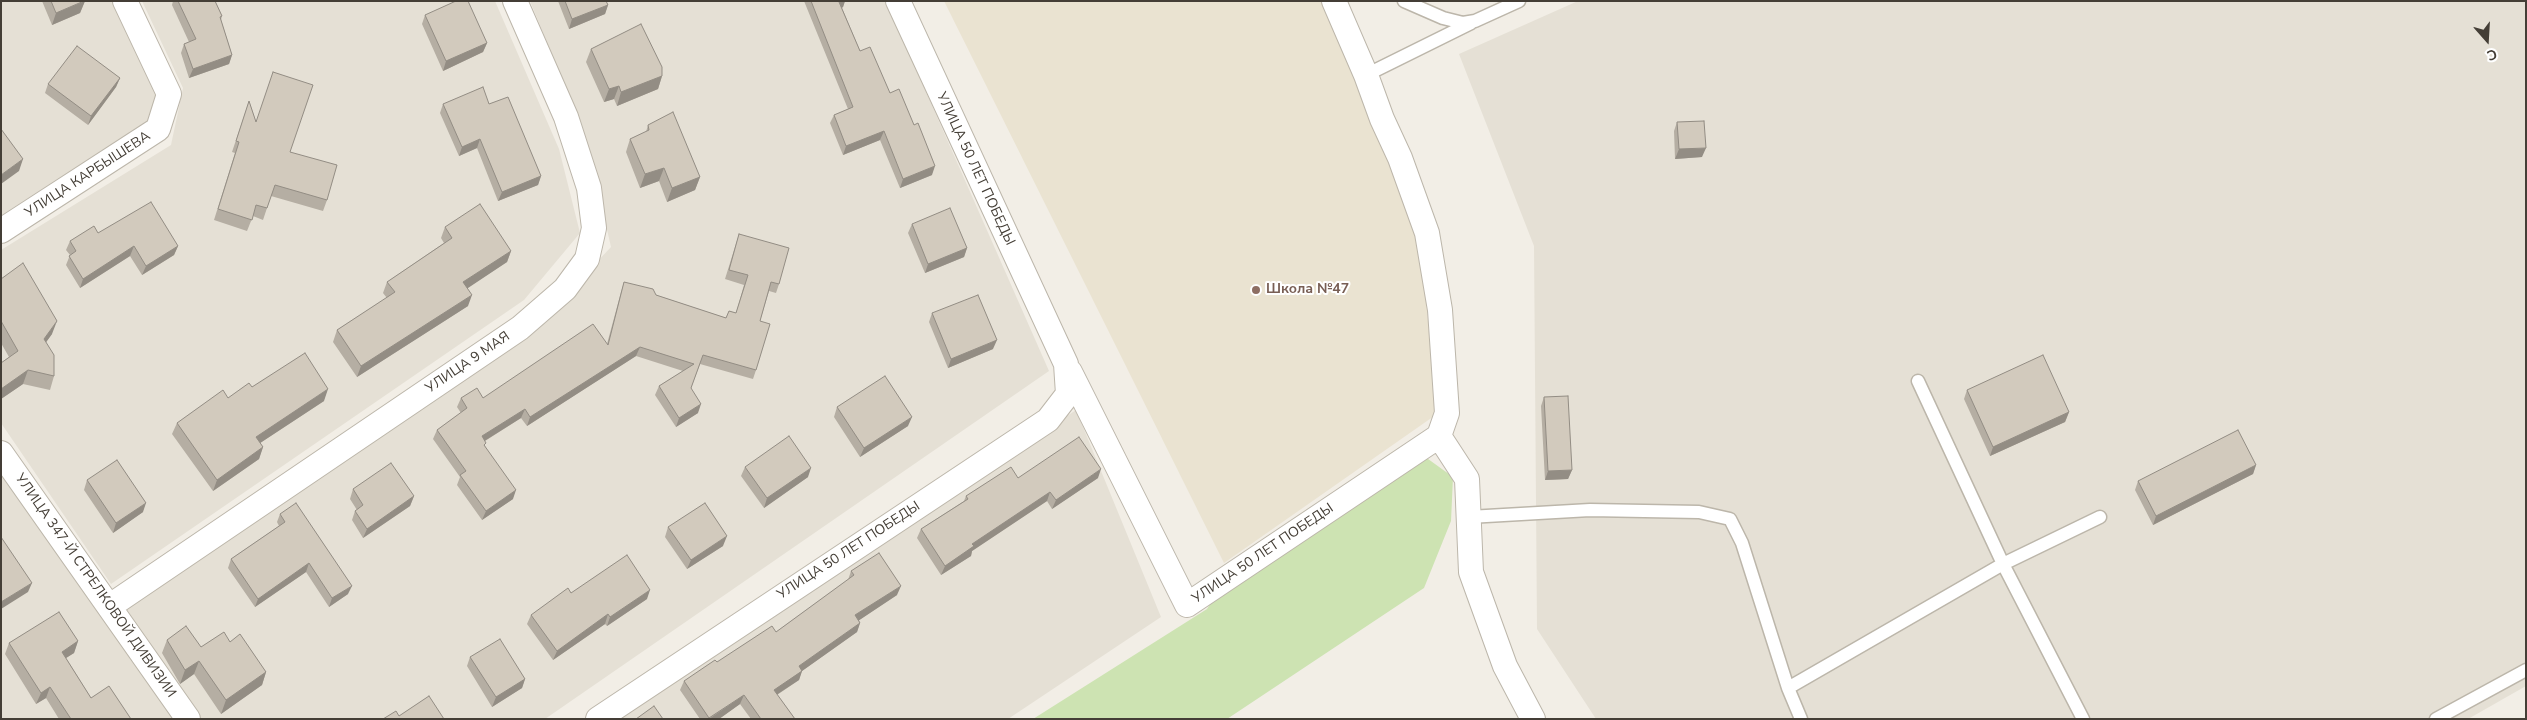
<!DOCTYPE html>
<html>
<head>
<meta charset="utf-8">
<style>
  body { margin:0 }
  #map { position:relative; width:2527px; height:720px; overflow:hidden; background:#f2eee6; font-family:"Nunito Sans",sans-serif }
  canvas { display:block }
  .frame { position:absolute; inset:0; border:2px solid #443e36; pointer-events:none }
  .north { position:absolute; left:2462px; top:15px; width:50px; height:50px; -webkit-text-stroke:4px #fff; paint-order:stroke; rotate:161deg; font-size:14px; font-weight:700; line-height:20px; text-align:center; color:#443e36 }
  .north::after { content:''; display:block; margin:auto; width:18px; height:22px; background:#443e36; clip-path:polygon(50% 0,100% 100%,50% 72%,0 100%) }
</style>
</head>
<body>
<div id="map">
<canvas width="2527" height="720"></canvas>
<div class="frame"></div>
<div class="north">С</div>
</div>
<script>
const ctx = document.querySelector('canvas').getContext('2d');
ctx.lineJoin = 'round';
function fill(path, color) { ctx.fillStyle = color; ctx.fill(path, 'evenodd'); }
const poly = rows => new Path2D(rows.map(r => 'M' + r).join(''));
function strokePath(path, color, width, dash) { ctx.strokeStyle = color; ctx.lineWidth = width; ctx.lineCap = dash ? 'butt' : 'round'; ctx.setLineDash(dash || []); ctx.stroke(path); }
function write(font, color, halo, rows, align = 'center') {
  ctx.font = font + ' "Nunito Sans",sans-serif'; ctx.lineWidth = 4; ctx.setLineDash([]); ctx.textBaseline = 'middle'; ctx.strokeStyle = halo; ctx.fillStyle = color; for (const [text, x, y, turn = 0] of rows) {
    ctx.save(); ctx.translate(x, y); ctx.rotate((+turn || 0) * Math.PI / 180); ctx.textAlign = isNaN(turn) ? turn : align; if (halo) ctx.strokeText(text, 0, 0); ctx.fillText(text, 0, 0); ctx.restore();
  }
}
fill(poly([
  [1,1,115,1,160,92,152,123,1,221],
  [142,1,495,1,559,149,580,233,524,300,111,584,1,423,1,250,171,145,183,88],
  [530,1,886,1,1049,371,545,719,201,719,122,607,541,321,611,247,586,138],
  [1578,1,2526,1,2526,686,2468,719,1596,719,1537,629,1534,246,1459,54],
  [1076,410,1161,617,1008,719,613,719],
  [1,473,173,719,1,719]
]), '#e5e0d5');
fill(poly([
  [944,1,1324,1,1420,239,1437,414,1224,563]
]), '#eae3d1');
fill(poly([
  [1417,451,1453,477,1451,521,1424,588,1227,719,1033,719,1207,609,1223,583]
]), '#cde3b2');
const service = poly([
  [1404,1,1443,18,1463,23,1475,21,1519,1],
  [1366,75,1471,23],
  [1918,381,2003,564,2083,719],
  [1469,517,1590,510,1699,512,1730,519,1742,543,1788,688,1801,719],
  [1788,688,2003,564,2100,517],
  [2436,719,2526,670]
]);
const minor = poly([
  [1334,1,1366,75,1382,119,1400,158,1427,233,1440,310,1447,413,1439,436,1467,479,1471,572,1505,666,1533,719],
  [1,231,158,129,169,94,125,1],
  [1070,372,1187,605,1439,436],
  [1,453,188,719],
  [110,606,520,328,565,289,587,259,594,228,589,188,566,117,515,1],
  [598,719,1048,420,1068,394,1066,364,898,1]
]);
strokePath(service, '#bcb6aa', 15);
strokePath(minor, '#bcb6aa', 26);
strokePath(service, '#fff', 12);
strokePath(minor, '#fff', 24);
fill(poly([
  [42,1,85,1,80,13,52,25],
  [173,1,215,1,222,16,221,20,232,55,229,64,189,78,181,53,184,44,189,42,172,5],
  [558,1,606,1,608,5,605,14,569,29],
  [804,1,845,1,843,7,842,8,860,51,890,93,932,175,900,188,880,140,843,155,830,123,834,115,848,109],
  [425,15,487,43,483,52,443,71,422,24],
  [591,49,662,76,658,89,617,106,614,99,604,102,586,62],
  [120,78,116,87,88,125,45,93,48,84],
  [249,101,256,122,290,152,327,200,323,211,271,196,263,220,253,216,247,231,214,220,235,153,232,152],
  [443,104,489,104,541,176,538,185,498,201,477,148,459,156,440,113],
  [1677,122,1702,157,1675,159,1674,131],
  [648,125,700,177,695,190,667,202,659,181,640,188,626,152,630,139,646,132],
  [912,224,967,248,964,257,925,273,908,233],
  [445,227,511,251,507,262,467,288,468,306,357,377,333,342,337,330,387,298,383,293,387,282,444,243,441,238],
  [98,233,178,246,174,255,142,275,130,256,80,288,66,265,70,255,66,250,70,241],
  [739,234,779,284,776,293,769,291,760,321,756,370,753,379,700,364,691,388,698,413,676,427,655,395,659,386,683,371,636,356,527,426,521,418,485,441,485,446,513,499,482,520,457,485,460,477,433,439,437,430,461,413,457,407,461,398,483,398,607,344,621,292,624,282,656,295,726,318,729,311,736,313,744,285,725,279],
  [1,279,52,334,46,342,54,376,50,390,23,384,1,399,1,363,9,357,1,343],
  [932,313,993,349,948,368,929,322],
  [252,387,324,401,260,443,263,447,259,459,213,491,172,434,177,423,228,398],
  [1967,390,2069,412,2065,422,1990,456,1964,399],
  [1544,397,1572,470,1568,479,1545,480,1541,406],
  [837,407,908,426,860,457,834,417],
  [2256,465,2253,474,2153,525,2135,490,2138,481],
  [745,467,808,477,764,508,741,476],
  [1018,478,1098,478,1052,509,1047,501,972,551,971,556,941,575,917,538,921,529,964,501,966,496],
  [87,480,143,512,113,533,84,490],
  [353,489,414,496,410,506,363,538,352,520,355,511,357,510,350,499],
  [280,514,348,594,329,607,306,572,255,607,228,568,231,559,279,526,277,522],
  [668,527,723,546,687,569,665,537],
  [851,571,897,595,859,620,860,623,857,632,802,671,799,680,777,695,795,719,751,719,740,704,719,719,700,719,680,690,684,681,776,632,848,580],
  [647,599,607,626,605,624,553,660,527,624,531,615],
  [167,640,201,647,230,642,266,672,262,685,221,714,194,674,180,684,162,653],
  [78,641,74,653,66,658,91,698,131,719,59,719,46,698,36,704,5,654,9,643],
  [470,657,525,679,522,688,492,707,467,666]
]), '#b5aea3');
fill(poly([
  [85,1,80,13,52,25,56,13],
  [845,1,843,7,836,10,839,2],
  [608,5,605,14,569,29,572,19],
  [487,43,483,52,443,71,446,61],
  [232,55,229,64,189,78,193,69],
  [662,76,658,89,617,106,621,92],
  [120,78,116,87,88,125,91,116],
  [619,86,614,99,604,102,609,89],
  [884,131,880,140,843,155,846,146],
  [480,139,477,148,459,156,462,147],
  [1706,148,1702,157,1675,159,1679,149],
  [23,159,19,171,1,184,1,175],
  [935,166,932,175,900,188,903,179],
  [664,168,659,181,640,188,645,174],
  [541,176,538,185,498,201,502,192],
  [700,177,695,190,667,202,672,188],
  [134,246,130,256,80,288,83,279],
  [178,246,174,255,142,275,146,266],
  [967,248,964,257,925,273,928,264],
  [511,251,507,262,459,294,463,282],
  [472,295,468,306,357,377,361,366],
  [57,321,52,334,39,352,44,339],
  [997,340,993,349,948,368,951,359],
  [640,347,636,356,527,426,530,417],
  [28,370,23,384,1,399,1,389],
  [328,389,324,401,251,449,256,437],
  [701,404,698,413,676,427,679,418],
  [525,409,521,418,478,445,482,436],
  [2069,412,2065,422,1990,456,1993,447],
  [912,417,908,426,860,457,864,448],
  [263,447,259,459,213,491,217,480],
  [2256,465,2253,474,2153,525,2156,516],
  [811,468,808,477,764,508,767,498],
  [1101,469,1098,478,1052,509,1056,500],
  [1572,470,1568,479,1545,480,1548,471],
  [516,490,513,499,482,520,486,511],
  [1050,492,1047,501,972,551,971,556,941,575,945,566,972,544],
  [414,496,410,506,363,538,367,529],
  [146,503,143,512,113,533,116,523],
  [727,536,723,546,687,569,691,560],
  [309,563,306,572,255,607,258,599],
  [32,583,28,592,1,609,1,602],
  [352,586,348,594,329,607,332,598],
  [901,586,897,595,852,625,855,615],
  [650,590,647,599,607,626,610,617],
  [608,614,605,624,553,660,557,651],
  [860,623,857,632,802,671,799,680,770,699,774,690,799,666],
  [78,641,74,653,58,663,62,652],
  [199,661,194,674,180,684,185,670],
  [266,672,262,685,221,714,226,700],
  [525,679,522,688,492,707,496,697],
  [50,687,46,698,36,704,41,693],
  [744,695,740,704,719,719,709,719]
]), '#938d84');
const building = poly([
  [51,1,84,1,56,13,51,1],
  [178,1,215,1,222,16,220,17,232,55,193,69,184,44,196,39,178,1],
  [456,1,468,1,487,43,446,61,425,15,456,1],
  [565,1,606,1,608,5,572,19,565,1],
  [811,1,840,1,839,2,860,51,870,47,890,93,899,89,914,125,918,123,935,166,903,179,884,131,846,146,834,115,853,107,811,1],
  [641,24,662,67,662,76,621,92,619,86,609,89,591,49,641,24],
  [77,46,120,78,91,116,48,84,77,46],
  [273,72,313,85,290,152,337,165,327,200,275,185,267,208,256,205,252,220,218,209,239,142,236,141,249,101,256,122,273,72],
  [483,87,489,104,508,97,541,176,502,192,480,139,462,147,443,104,483,87],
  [673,112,700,177,672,188,664,168,645,174,630,139,649,130,648,125,673,112],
  [1704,121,1706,148,1679,149,1677,122,1704,121],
  [1,129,23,159,1,175,1,129],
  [151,202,178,246,146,266,134,246,83,279,69,256,76,251,70,241,94,226,98,233,151,202],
  [480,204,511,251,463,282,472,295,361,366,337,330,395,292,387,282,452,238,445,227,480,204],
  [950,208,967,248,928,264,912,224,950,208],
  [739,234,789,248,779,284,771,282,760,321,770,324,756,370,703,355,691,388,701,404,679,418,659,386,694,364,640,347,530,417,525,409,482,436,486,443,484,445,516,490,486,511,460,475,466,471,437,430,467,408,461,398,477,388,483,398,593,324,608,345,624,282,653,289,656,295,726,318,729,311,736,313,748,275,729,270,739,234],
  [23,263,57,321,44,339,54,355,54,376,28,370,1,389,1,363,18,351,1,321,1,279,23,263],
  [978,295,997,340,951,359,932,313,978,295],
  [305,353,328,389,256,437,263,447,217,480,177,423,223,390,228,398,249,383,252,387,305,353],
  [2043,355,2069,412,1993,447,1967,390,2043,355],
  [885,376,912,417,864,448,837,407,885,376],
  [1568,396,1572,470,1548,471,1544,397,1568,396],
  [2238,430,2256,465,2156,516,2138,481,2238,430],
  [789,436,811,468,767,498,745,467,789,436],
  [1079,437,1101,469,1056,500,1050,492,972,544,974,546,945,566,921,529,968,499,966,496,1011,467,1018,478,1079,437],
  [117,460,146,503,116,523,87,480,117,460],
  [391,463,414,496,367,529,355,511,363,505,353,489,391,463],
  [296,503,352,586,332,598,309,563,258,599,231,559,285,522,280,514,296,503],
  [705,503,727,536,691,560,668,527,705,503],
  [1,537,32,583,1,602,1,537],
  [879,553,901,586,855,615,860,623,799,666,802,671,774,690,795,719,761,719,744,695,709,718,684,681,715,660,717,662,772,626,776,632,854,575,851,571,879,553],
  [627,555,650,590,610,617,608,614,557,651,531,615,568,588,571,593,627,555],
  [59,612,78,641,62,652,91,698,109,686,131,719,71,719,50,687,41,693,9,643,59,612],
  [186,626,201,647,224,632,230,642,240,634,266,672,226,700,199,661,185,670,167,640,186,626],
  [500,639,525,679,496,697,470,657,500,639],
  [429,696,444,719,383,719,396,711,399,716,429,696],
  [654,706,663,719,636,719,654,706]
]);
fill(building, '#d2cabd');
strokePath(building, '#938d84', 1);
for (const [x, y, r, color] of [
  [1256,290,5,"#8d6e63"]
]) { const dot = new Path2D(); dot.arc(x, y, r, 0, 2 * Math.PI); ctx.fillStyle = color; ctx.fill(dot); strokePath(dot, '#fff', 2); }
write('14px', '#443e36', '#fff', [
  ["УЛИЦА 50 ЛЕТ ПОБЕДЫ",975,169,65],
  ["УЛИЦА КАРБЫШЕВА",88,175,-33],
  ["УЛИЦА 9 МАЯ",468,363,-34],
  ["УЛИЦА 50 ЛЕТ ПОБЕДЫ",849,551,-33],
  ["УЛИЦА 50 ЛЕТ ПОБЕДЫ",1263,554,-34],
  ["УЛИЦА 347-Й СТРЕЛКОВОЙ ДИВИЗИИ",95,586,55]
]);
write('bold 14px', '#785e54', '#fff', [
  ["Школа №47",1266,290]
], 'left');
</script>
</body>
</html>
